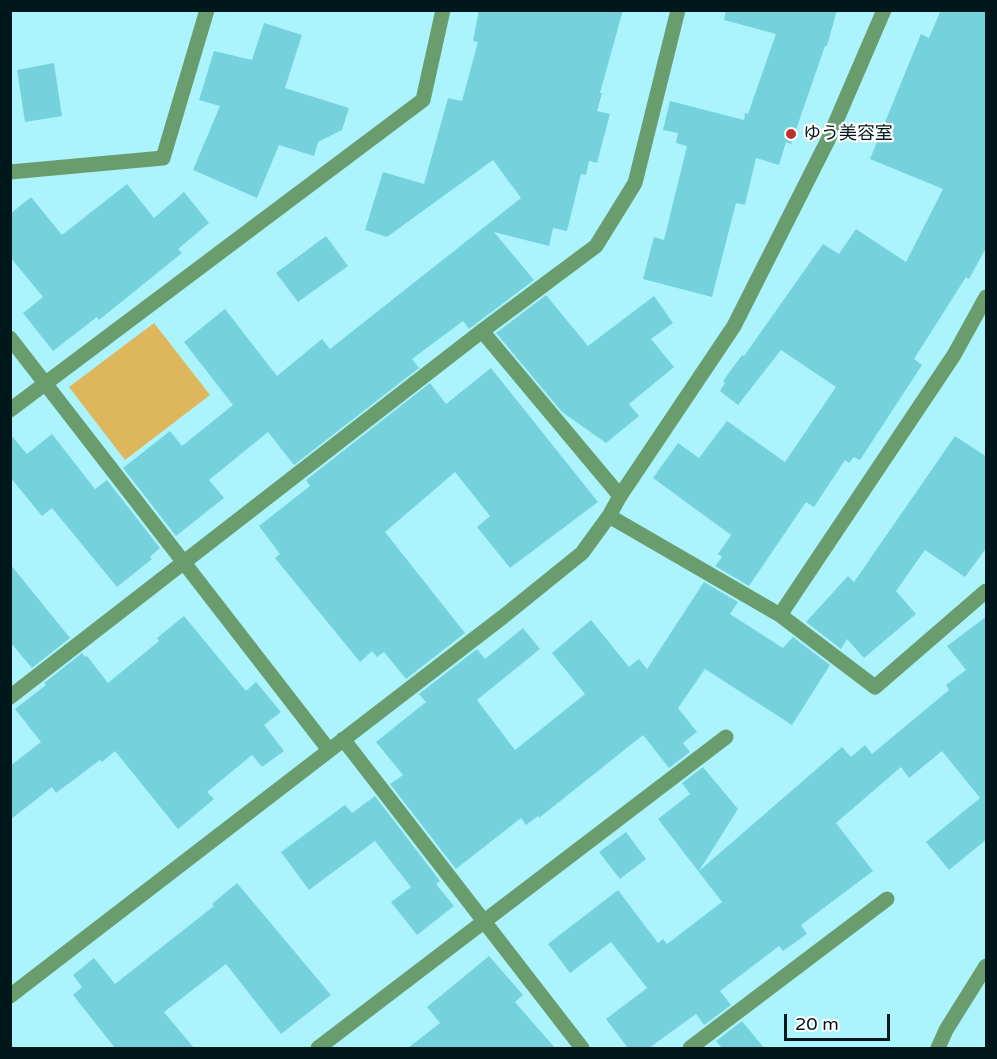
<!DOCTYPE html>
<html>
<head>
<meta charset="utf-8">
<style>
  body { margin:0 }
  #map { position:relative; width:997px; height:1059px; overflow:hidden; background:#acf4fd; font-family:"Varela Round",sans-serif }
  canvas { display:block }
  .frame { position:absolute; inset:0; border:12px solid #00181b; pointer-events:none }
  .scale { position:absolute; left:784px; top:1014px; width:106px; height:27px; box-sizing:border-box; border:3px solid #00181b; border-top:0; padding-left:8px; font-size:18px; line-height:21px; white-space:nowrap; color:#00181b; -webkit-text-stroke:4px #fff; paint-order:stroke }
</style>
</head>
<body>
<div id="map">
<canvas width="997" height="1059"></canvas>
<div class="frame"></div>
<div class="scale">20 m</div>
</div>
<script>
const ctx = document.querySelector('canvas').getContext('2d');
ctx.lineJoin = 'round';
function fill(path, color) { ctx.fillStyle = color; ctx.fill(path, 'evenodd'); }
const poly = rows => new Path2D(rows.map(r => 'M' + r).join(''));
function strokePath(path, color, width, dash) { ctx.strokeStyle = color; ctx.lineWidth = width; ctx.lineCap = dash ? 'butt' : 'round'; ctx.setLineDash(dash || []); ctx.stroke(path); }
function write(font, color, halo, rows, align = 'center') {
  ctx.font = font + ' "Varela Round","Noto Sans JP",sans-serif'; ctx.lineWidth = 4.5; ctx.setLineDash([]); ctx.textBaseline = 'middle'; ctx.strokeStyle = halo; ctx.fillStyle = color; for (const [text, x, y, turn = 0] of rows) {
    ctx.save(); ctx.translate(x, y); ctx.rotate((+turn || 0) * Math.PI / 180); ctx.textAlign = isNaN(turn) ? turn : align; if (halo) ctx.strokeText(text, 0, 0); ctx.fillText(text, 0, 0); ctx.restore();
  }
}
fill(poly([
  [154,323,210,395,125,460,69,387]
]), '#deb65b');
fill(poly([
  [479,10,623,10,600,93,602,93,597,111,610,114,597,163,589,161,586,175,581,174,567,231,553,228,549,246,494,232,534,280,469,329,463,321,412,359,419,368,294,465,268,432,209,480,224,498,176,536,123,468,170,431,182,446,233,405,184,342,225,309,277,376,322,339,330,349,521,198,493,160,387,237,365,230,383,172,424,184,448,98,462,101,478,42,473,41],
  [726,10,837,10,827,46,825,46,791,144,786,142,779,165,756,158,745,205,736,203,712,297,643,279,654,237,664,240,687,146,676,143,678,133,663,130,670,101,744,120,745,113,748,114,776,34,724,20],
  [941,10,987,10,987,246,969,279,966,277,914,359,922,365,860,460,854,457,849,463,845,460,814,507,806,502,749,586,715,566,722,557,718,554,731,535,653,478,678,443,699,458,727,421,785,462,836,387,781,350,738,405,720,391,725,383,723,381,742,355,744,356,823,244,839,254,856,229,906,262,943,189,870,159,921,34,929,38],
  [264,23,302,35,285,88,349,108,342,130,318,142,314,156,279,145,257,198,193,170,220,106,199,100,214,51,252,60],
  [54,63,62,116,25,122,17,70],
  [127,184,154,218,184,192,209,223,178,249,182,253,99,320,97,317,53,351,23,313,43,297,10,257,10,214,31,197,62,235],
  [326,236,348,266,298,302,276,273],
  [546,295,588,346,654,296,673,323,651,339,674,367,629,404,639,416,606,443,562,412,496,333],
  [491,368,598,502,510,568,477,527,490,516,455,472,385,532,465,633,406,679,384,652,377,657,372,651,360,662,275,558,280,554,259,526,310,486,306,480,430,383,446,404],
  [10,434,27,454,52,434,95,489,107,480,160,548,150,557,152,559,117,587,52,508,42,516,10,477],
  [955,436,987,457,987,547,965,577,925,550,896,591,916,614,864,658,847,639,841,649,806,622,848,576,854,582],
  [10,564,70,638,32,668,10,642],
  [704,582,738,602,730,614,783,648,793,637,830,665,792,725,705,669,678,708,697,732,683,743,690,752,669,768,643,735,539,818,538,816,526,825,521,818,456,869,390,784,403,775,376,742,426,702,419,694,477,649,485,659,523,628,540,649,477,700,515,750,585,694,552,653,591,620,629,667,639,659,647,669],
  [184,616,246,691,256,682,281,712,264,725,284,751,262,767,252,755,207,792,214,799,178,829,115,751,102,762,100,760,56,793,52,787,10,820,10,766,41,742,15,709,46,685,44,683,82,653,85,657,87,656,108,683,159,641,157,638],
  [987,616,987,839,949,870,926,842,980,798,942,751,909,778,901,767,836,823,873,871,801,925,807,934,783,951,779,946,720,991,731,1005,704,1025,696,1014,649,1048,628,1048,606,1019,647,988,611,942,570,973,548,944,618,890,658,943,663,939,667,944,722,902,658,819,690,794,682,783,703,767,738,809,699,871,842,747,851,757,865,745,872,754,949,690,946,685,966,670,947,646],
  [375,796,440,881,436,884,454,906,417,935,391,902,411,887,375,841,309,890,281,852,345,805,352,813],
  [626,832,646,859,620,879,599,852],
  [237,883,331,995,281,1034,226,964,164,1012,194,1048,115,1048,73,995,82,987,73,975,94,958,115,984,214,906,212,904],
  [489,956,523,995,515,1002,555,1048,408,1048,440,1023,427,1007],
  [742,1021,764,1048,722,1048,716,1041]
]), '#75d2dd');
strokePath(poly([
  [482,331,620,496]
]), '#6a9d6d', 15);
strokePath(poly([
  [10,172,163,158,207,10],
  [10,338,329,750],
  [10,410,423,100,443,10],
  [609,516,780,615,875,687,986,591],
  [780,615,954,355,986,297],
  [10,697,482,331,596,246,635,183,678,10],
  [343,739,582,1048],
  [10,996,504,616,582,553,609,516,620,496,734,326,828,140,884,10],
  [318,1048,726,737],
  [690,1048,887,899],
  [938,1048,946,1030,986,966]
]), '#6a9d6d', 15);
for (const [x, y, r, color] of [
  [791,134,6,"#bf3031"]
]) { const dot = new Path2D(); dot.arc(x, y, r, 0, 2 * Math.PI); ctx.fillStyle = color; ctx.fill(dot); strokePath(dot, '#fff', 2); }
write('18px', '#00181b', '#fff', [
  ["ゆう美容室",803,134]
], 'left');
</script>
</body>
</html>
